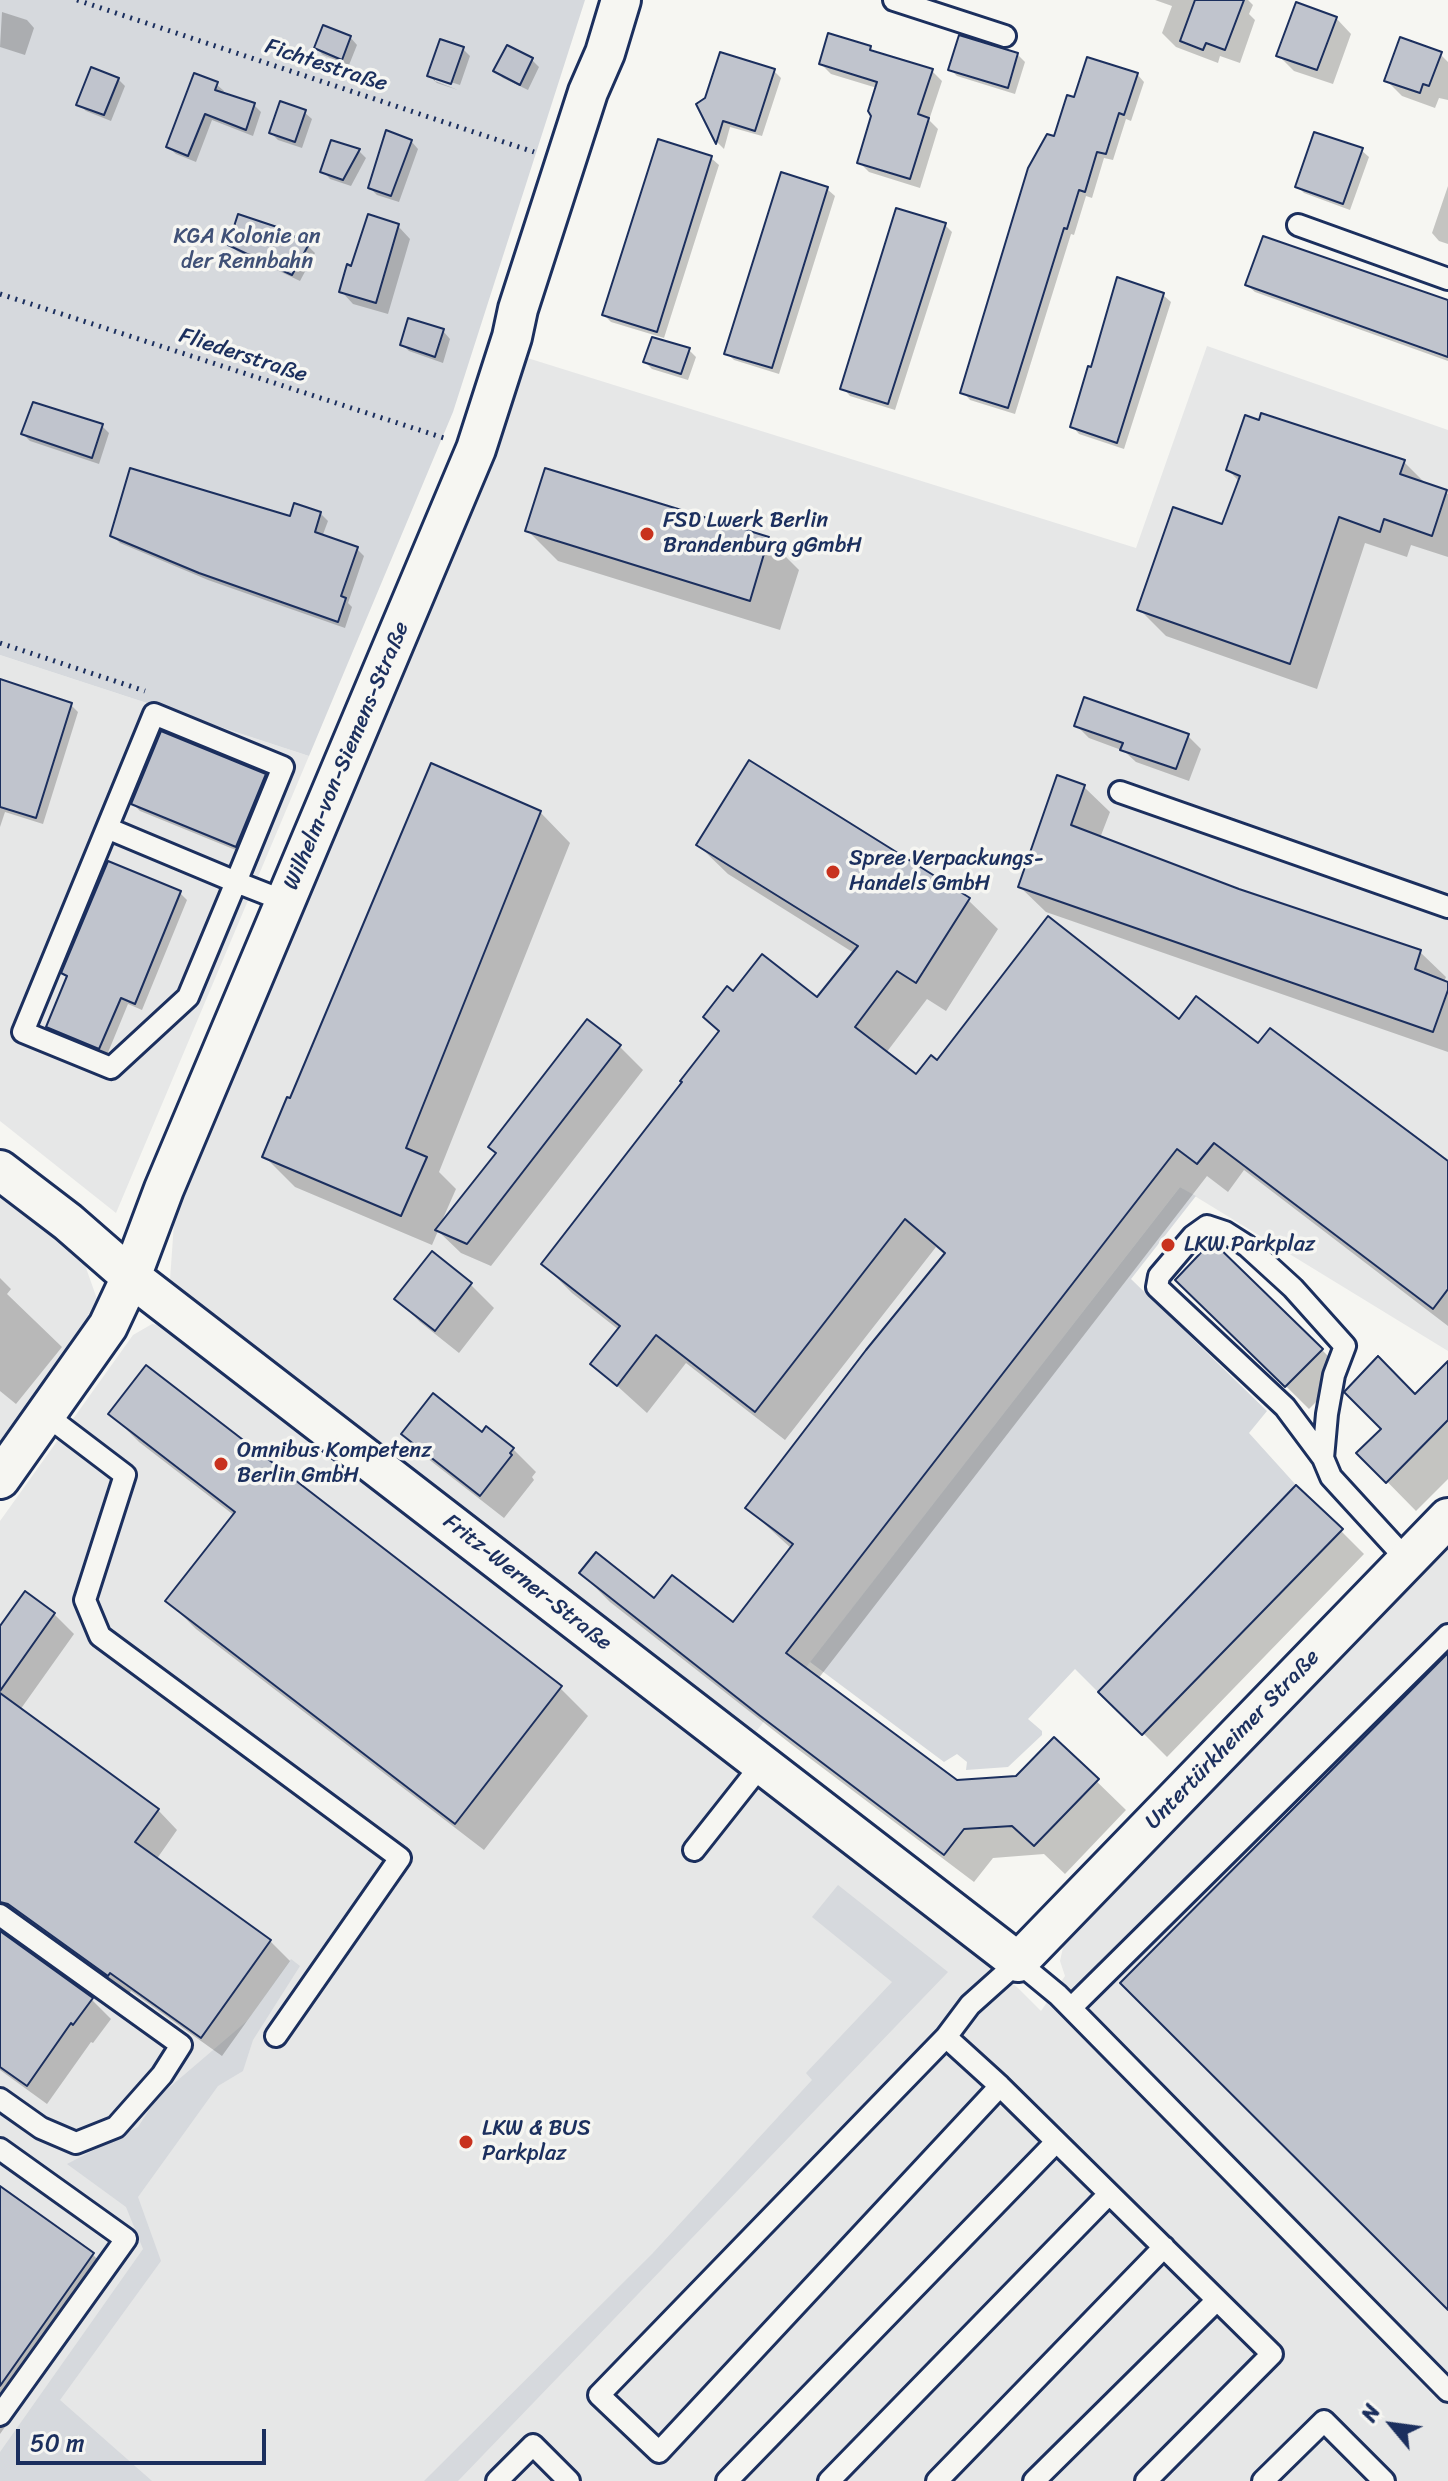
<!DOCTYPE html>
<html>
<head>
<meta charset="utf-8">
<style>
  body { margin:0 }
  #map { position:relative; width:1448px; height:2481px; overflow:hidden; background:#f6f6f2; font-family:Sriracha,sans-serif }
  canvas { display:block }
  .north { position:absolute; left:1352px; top:2385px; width:80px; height:80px; -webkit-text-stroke:6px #f6f6f2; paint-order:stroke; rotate:299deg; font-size:22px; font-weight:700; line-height:32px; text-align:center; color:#1b2f5e }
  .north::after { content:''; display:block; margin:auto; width:28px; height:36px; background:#1b2f5e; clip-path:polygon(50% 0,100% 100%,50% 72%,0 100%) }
  .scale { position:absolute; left:16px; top:2429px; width:250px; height:36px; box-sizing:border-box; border:4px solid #1b2f5e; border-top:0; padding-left:10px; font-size:24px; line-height:28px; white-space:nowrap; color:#1b2f5e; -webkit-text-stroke:6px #f6f6f2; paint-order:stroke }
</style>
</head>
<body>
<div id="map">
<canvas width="1448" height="2481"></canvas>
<div class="north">N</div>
<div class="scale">50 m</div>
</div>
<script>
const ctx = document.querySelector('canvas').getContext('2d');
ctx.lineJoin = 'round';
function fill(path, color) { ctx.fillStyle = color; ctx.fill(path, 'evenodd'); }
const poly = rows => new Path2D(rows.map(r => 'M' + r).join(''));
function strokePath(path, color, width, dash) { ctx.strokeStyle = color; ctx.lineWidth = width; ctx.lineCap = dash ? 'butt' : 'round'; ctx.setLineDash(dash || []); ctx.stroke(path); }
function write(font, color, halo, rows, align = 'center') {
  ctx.font = font + ' Sriracha,sans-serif'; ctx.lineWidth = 7; ctx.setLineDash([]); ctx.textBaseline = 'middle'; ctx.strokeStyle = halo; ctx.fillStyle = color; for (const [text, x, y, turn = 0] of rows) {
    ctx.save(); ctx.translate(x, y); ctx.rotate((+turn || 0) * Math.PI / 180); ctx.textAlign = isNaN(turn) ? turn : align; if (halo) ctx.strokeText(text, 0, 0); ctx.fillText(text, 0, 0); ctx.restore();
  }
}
fill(poly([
  [1207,346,1448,430,1448,1351,1180,1187,755,1733,170,1280,176,1195,521,356,1136,548],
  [0,655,309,756,116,1213,0,1121],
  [0,1181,61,1236,85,1265,97,1299,95,1306,0,1441],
  [152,1324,165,1326,973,1951,1018,1988,1041,2011,1065,1976,1060,1961,1064,1943,1078,1926,1448,1543,1448,2481,0,2481,0,1521,133,1335]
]), '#e6e7e7');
fill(poly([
  [0,0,585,0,453,412,309,756,0,655],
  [1180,1187,1196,1196,1131,1279,1267,1411,1249,1433,1296,1485,1098,1692,1075,1669,1028,1719,1042,1731,1042,1735,1008,1767,966,1770,967,1762,957,1754,944,1762,810,1662],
  [838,1885,948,1972,458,2481,424,2481,652,2254,812,2080,806,2073,892,1982,812,1917],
  [291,1959,300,1966,253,2040,243,2071,218,2086,138,2197,161,2261,60,2400,152,2481,0,2481,0,2452,143,2249,126,2207,67,2164,138,2127,157,2098,247,2021]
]), '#d6d9dd');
fill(poly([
  [1155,0,1248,0,1253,5,1249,14,1255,20,1240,63,1220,56,1218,63,1176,47,1162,33,1172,6],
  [2,12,27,20,34,28,25,55,0,47],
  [1336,18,1351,34,1333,84,1294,71,1279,56],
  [350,37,357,45,349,65,323,55,316,48],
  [870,48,876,54,932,71,942,81,929,120,938,129,920,188,869,172,859,162,873,116,877,88,831,74,821,64],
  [463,49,470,56,460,85,435,77,435,81,458,90,437,83,429,76],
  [1439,53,1448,62,1448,100,1439,98,1435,108,1402,96,1386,80],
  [1017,54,1025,62,1015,94,957,76,950,69],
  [532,60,539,67,528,90,503,78,496,71],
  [774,71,781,78,762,136,730,127,724,149,718,143,699,105],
  [1137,74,1144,82,1131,121,1126,119,1113,160,1104,158,1092,198,1086,196,1074,235,1071,234,1015,414,970,400,963,392,1055,138,1075,100],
  [118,79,125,86,111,121,86,111,79,104],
  [216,84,224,91,222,95,254,105,261,112,253,136,212,120,196,162,176,154,168,147],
  [304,112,312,119,302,148,278,140,271,133],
  [411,141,418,149,399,202,377,195,370,188],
  [1361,150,1369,157,1350,210,1304,193,1297,186],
  [359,151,366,158,351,186,330,179,323,171],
  [711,158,719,165,664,338,611,322,604,315],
  [1448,186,1448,244,1439,241,1432,233],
  [827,189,835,196,779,374,734,360,727,353],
  [945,225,952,232,895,410,850,396,843,388],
  [398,226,410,239,388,314,353,304,341,291,352,269],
  [230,244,308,246,315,253,300,281,237,251],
  [1247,285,1448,302,1448,361,1255,292],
  [1163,295,1171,302,1124,449,1079,434,1072,426],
  [443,331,450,339,443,363,409,351,402,344],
  [689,350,696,357,688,380,652,369,645,362],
  [102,426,109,433,99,464,30,441,23,434],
  [1404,462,1427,485,1448,494,1448,557,1411,545,1407,557,1365,543,1317,689,1166,636,1140,610,1223,527,1240,482,1228,470],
  [320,513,328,521,322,537,357,549,364,556,348,603,352,607,345,628,208,580,120,543,112,535,292,519],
  [527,530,768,539,799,570,780,630,558,561],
  [0,681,71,705,78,712,43,824,5,812,0,827],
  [1076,725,1188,736,1201,749,1189,781,1136,762,1124,751,1089,738],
  [265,776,272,783,243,853,140,811,133,804],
  [1084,787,1110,812,1100,838,1238,891,1420,952,1446,977,1444,982,1448,984,1448,1052,1046,912,1020,887],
  [540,812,570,843,439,1172,456,1189,441,1223,497,1154,587,1022,620,1047,643,1070,491,1266,461,1253,438,1231,432,1245,295,1187,264,1156,291,1101],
  [698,845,968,900,998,929,946,1011,927,999,886,1053,916,1077,937,1062,1179,1022,1258,1046,1448,1163,1448,1326,1244,1170,1228,1192,1207,1176,818,1679,956,1782,1017,1778,1054,1740,1126,1810,1065,1874,1044,1854,993,1858,974,1882,791,1744,610,1602,581,1573,654,1601,734,1625,792,1549,747,1508,945,1255,936,1247,785,1440,686,1363,647,1413,593,1364,619,1330,572,1293,543,1264,721,1032,733,994,817,1000,854,953,728,874],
  [180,893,187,900,142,1010,128,1004,107,1055,56,1034,48,1027,68,978,64,973],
  [432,1254,471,1285,494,1308,459,1353,420,1322,397,1299],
  [0,1278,11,1289,7,1294,62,1347,16,1404,0,1391],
  [1178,1279,1322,1350,1345,1373,1309,1409],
  [1448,1364,1448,1479,1416,1511,1359,1453],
  [111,1414,560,1688,588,1716,484,1850,196,1629,168,1601,235,1516,139,1442],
  [404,1434,513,1449,536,1472,532,1477,534,1480,504,1518,427,1458],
  [1341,1531,1364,1554,1167,1757,1101,1691],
  [54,1614,74,1634,20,1710,158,1810,177,1830,156,1860,270,1941,290,1961,222,2056,131,1991,128,1995,29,1924,21,1921,9,1926,6,1936,91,1999,111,2019,93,2043,91,2042,47,2104,0,2070,0,1629],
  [0,2189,93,2255,113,2274,0,2434]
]), '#0003');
const building = poly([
  [1195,0,1244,0,1225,50,1206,43,1203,50,1180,41,1195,0],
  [1296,2,1337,17,1317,70,1276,56,1296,2],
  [323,25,351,36,342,60,314,48,323,25],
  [828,33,871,46,870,50,933,69,918,114,929,118,910,179,857,163,871,116,868,111,877,82,819,64,828,33],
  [959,35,1018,53,1008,88,948,70,959,35],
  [1400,37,1442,52,1429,86,1423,84,1420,93,1384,81,1400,37],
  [440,39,464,47,451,84,427,76,440,39],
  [507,45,533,58,520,85,493,71,507,45],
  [720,52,775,69,755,131,723,121,716,144,696,104,705,98,720,52],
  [1087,57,1138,73,1124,115,1119,113,1106,154,1097,152,1085,192,1079,190,1067,229,1064,228,1008,408,960,393,1028,168,1047,134,1054,136,1067,95,1074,97,1087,57],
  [91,67,119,78,104,115,76,105,91,67],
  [194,73,218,82,215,90,255,103,246,130,205,114,188,156,166,147,194,73],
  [280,101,306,110,295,142,269,133,280,101],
  [386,130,412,140,391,196,368,188,386,130],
  [1314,132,1363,148,1343,204,1295,187,1314,132],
  [658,139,712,156,657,332,602,315,658,139],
  [331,140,360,149,343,180,320,172,331,140],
  [781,172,828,187,772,368,724,354,781,172],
  [896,208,946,223,888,404,840,389,896,208],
  [238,214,277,227,309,244,292,275,228,245,238,214],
  [368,214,399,224,376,303,339,292,347,264,351,266,368,214],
  [1263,236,1448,300,1448,357,1245,285,1263,236],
  [1117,277,1164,293,1117,443,1070,427,1088,366,1091,367,1117,277],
  [408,318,444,329,435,357,400,345,408,318],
  [652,337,690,348,681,374,643,362,652,337],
  [33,402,103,424,92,458,21,434,33,402],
  [1261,413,1405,460,1400,474,1447,490,1432,536,1384,519,1380,532,1339,517,1290,664,1137,610,1173,507,1222,524,1240,476,1226,470,1245,415,1259,420,1261,413],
  [130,468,290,516,294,503,321,512,315,532,358,547,341,596,346,598,338,622,199,573,110,536,130,468],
  [545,468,769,537,750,601,525,531,545,468],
  [0,679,72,703,36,818,0,807,0,679],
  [1084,697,1189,734,1176,769,1120,750,1123,743,1074,726,1084,697],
  [161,731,266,774,236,847,131,804,161,731],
  [749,760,970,898,916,983,897,971,855,1027,916,1074,931,1055,937,1060,1048,916,1179,1019,1196,996,1258,1043,1270,1028,1448,1161,1448,1289,1433,1309,1214,1143,1197,1164,1177,1149,786,1653,957,1780,1016,1776,1054,1737,1099,1779,1034,1846,1012,1826,964,1829,944,1855,759,1715,579,1573,596,1552,654,1598,672,1575,733,1622,793,1544,745,1508,866,1350,945,1253,905,1219,755,1412,656,1335,617,1386,590,1364,620,1326,541,1264,682,1082,680,1081,719,1031,703,1017,727,986,733,991,762,954,817,997,858,946,696,845,749,760],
  [431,763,541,811,406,1148,427,1157,401,1216,262,1157,287,1097,290,1098,431,763],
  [1057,775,1085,785,1071,825,1239,889,1421,950,1415,969,1448,982,1448,990,1433,1032,1018,887,1057,775],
  [108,861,181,891,135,1004,121,998,99,1049,46,1027,67,976,61,973,108,861],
  [587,1019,621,1045,467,1244,435,1230,496,1153,488,1147,587,1019],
  [1212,1241,1323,1349,1285,1387,1175,1280,1212,1241],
  [432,1251,472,1283,435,1331,394,1299,432,1251],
  [1378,1356,1415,1394,1448,1361,1448,1420,1386,1483,1356,1453,1381,1429,1344,1392,1378,1356],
  [146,1365,562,1686,455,1824,165,1601,235,1512,108,1414,146,1365],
  [433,1393,482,1432,486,1426,514,1448,510,1453,512,1455,480,1496,401,1434,433,1393],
  [1296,1485,1343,1529,1142,1735,1098,1692,1296,1485],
  [25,1591,55,1613,0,1691,0,1626,25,1591],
  [1448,1653,1448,2310,1120,1983,1448,1653],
  [0,1693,159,1809,135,1842,271,1940,201,2038,110,1973,108,1976,8,1904,0,1902,0,1693],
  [0,1931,93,1998,73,2025,71,2023,27,2086,0,2067,0,1931],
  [0,2186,94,2253,0,2386,0,2186]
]);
fill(building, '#c0c4cd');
strokePath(building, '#1b2f5e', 2);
const lane = poly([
  [894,0,1005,36],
  [1298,225,1448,279],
  [1120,792,1448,907],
  [107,828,236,882,283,767,154,714,23,1032,111,1068,188,997,236,882,287,902],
  [46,1415,125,1475,85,1600,100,1636,400,1858,276,2036],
  [1323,1458,1285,1407,1157,1287,1159,1276,1193,1236,1207,1226,1225,1232,1247,1246,1293,1288,1345,1346,1334,1375,1327,1414,1323,1458,1331,1477,1407,1560],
  [694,1850,762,1764],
  [0,1915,181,2045,162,2075,116,2127,76,2143,41,2128,0,2099],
  [1071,2008,1448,1635],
  [946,2037,1000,2086,1272,2354,1146,2481],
  [1000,2086,659,2452,599,2395,946,2037,970,2005,1018,1962,1058,1995,1448,2391],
  [0,2149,126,2239,0,2415],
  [497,2481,533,2445,569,2481],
  [727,2481,1056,2142],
  [829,2481,1109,2194],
  [937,2481,1164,2247],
  [1034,2481,1217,2300],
  [1263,2481,1324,2421,1384,2481]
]);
const street = poly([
  [0,1170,68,1222,131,1277,1018,1962,1448,1518],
  [0,1479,108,1326,131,1277,164,1189,476,449,512,337,518,309,588,92,605,53,621,0]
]);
strokePath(lane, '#1b2f5e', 26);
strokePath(street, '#1b2f5e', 44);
strokePath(poly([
  [77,0,534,152],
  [0,294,444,438],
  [0,643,145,691]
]), '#1b2f5e', 5, [2, 6]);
strokePath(lane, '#f6f6f2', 20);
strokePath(street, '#f6f6f2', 38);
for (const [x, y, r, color] of [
  [647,534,8,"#c8321e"],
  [833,872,8,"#c8321e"],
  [1168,1245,8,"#c8321e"],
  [221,1464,8,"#c8321e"],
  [466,2142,8,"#c8321e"]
]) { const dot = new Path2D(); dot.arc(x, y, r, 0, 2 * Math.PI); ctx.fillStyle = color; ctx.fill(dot); strokePath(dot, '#f6f6f2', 3); }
write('22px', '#1b2f5e', '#f6f6f2', [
  ["Fichtestraße",326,66,18],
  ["Fliederstraße",243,356,18],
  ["Wilhelm-von-Siemens-Straße",347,756,-67],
  ["Fritz-Werner-Straße",527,1583,38],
  ["Untertürkheimer Straße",1233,1740,-46]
]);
write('22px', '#405177', '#f6f6f2', [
  ["KGA Kolonie an",247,237],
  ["der Rennbahn",247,262]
]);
write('22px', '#1b2f5e', '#f6f6f2', [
  ["FSD Lwerk Berlin",663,521],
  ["Brandenburg gGmbH",663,546],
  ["Spree Verpackungs-",849,859],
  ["Handels GmbH",849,884],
  ["LKW Parkplaz",1184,1245],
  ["Omnibus Kompetenz",237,1451],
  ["Berlin GmbH",237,1476],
  ["LKW & BUS",482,2129],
  ["Parkplaz",482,2154]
], 'left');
</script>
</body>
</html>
